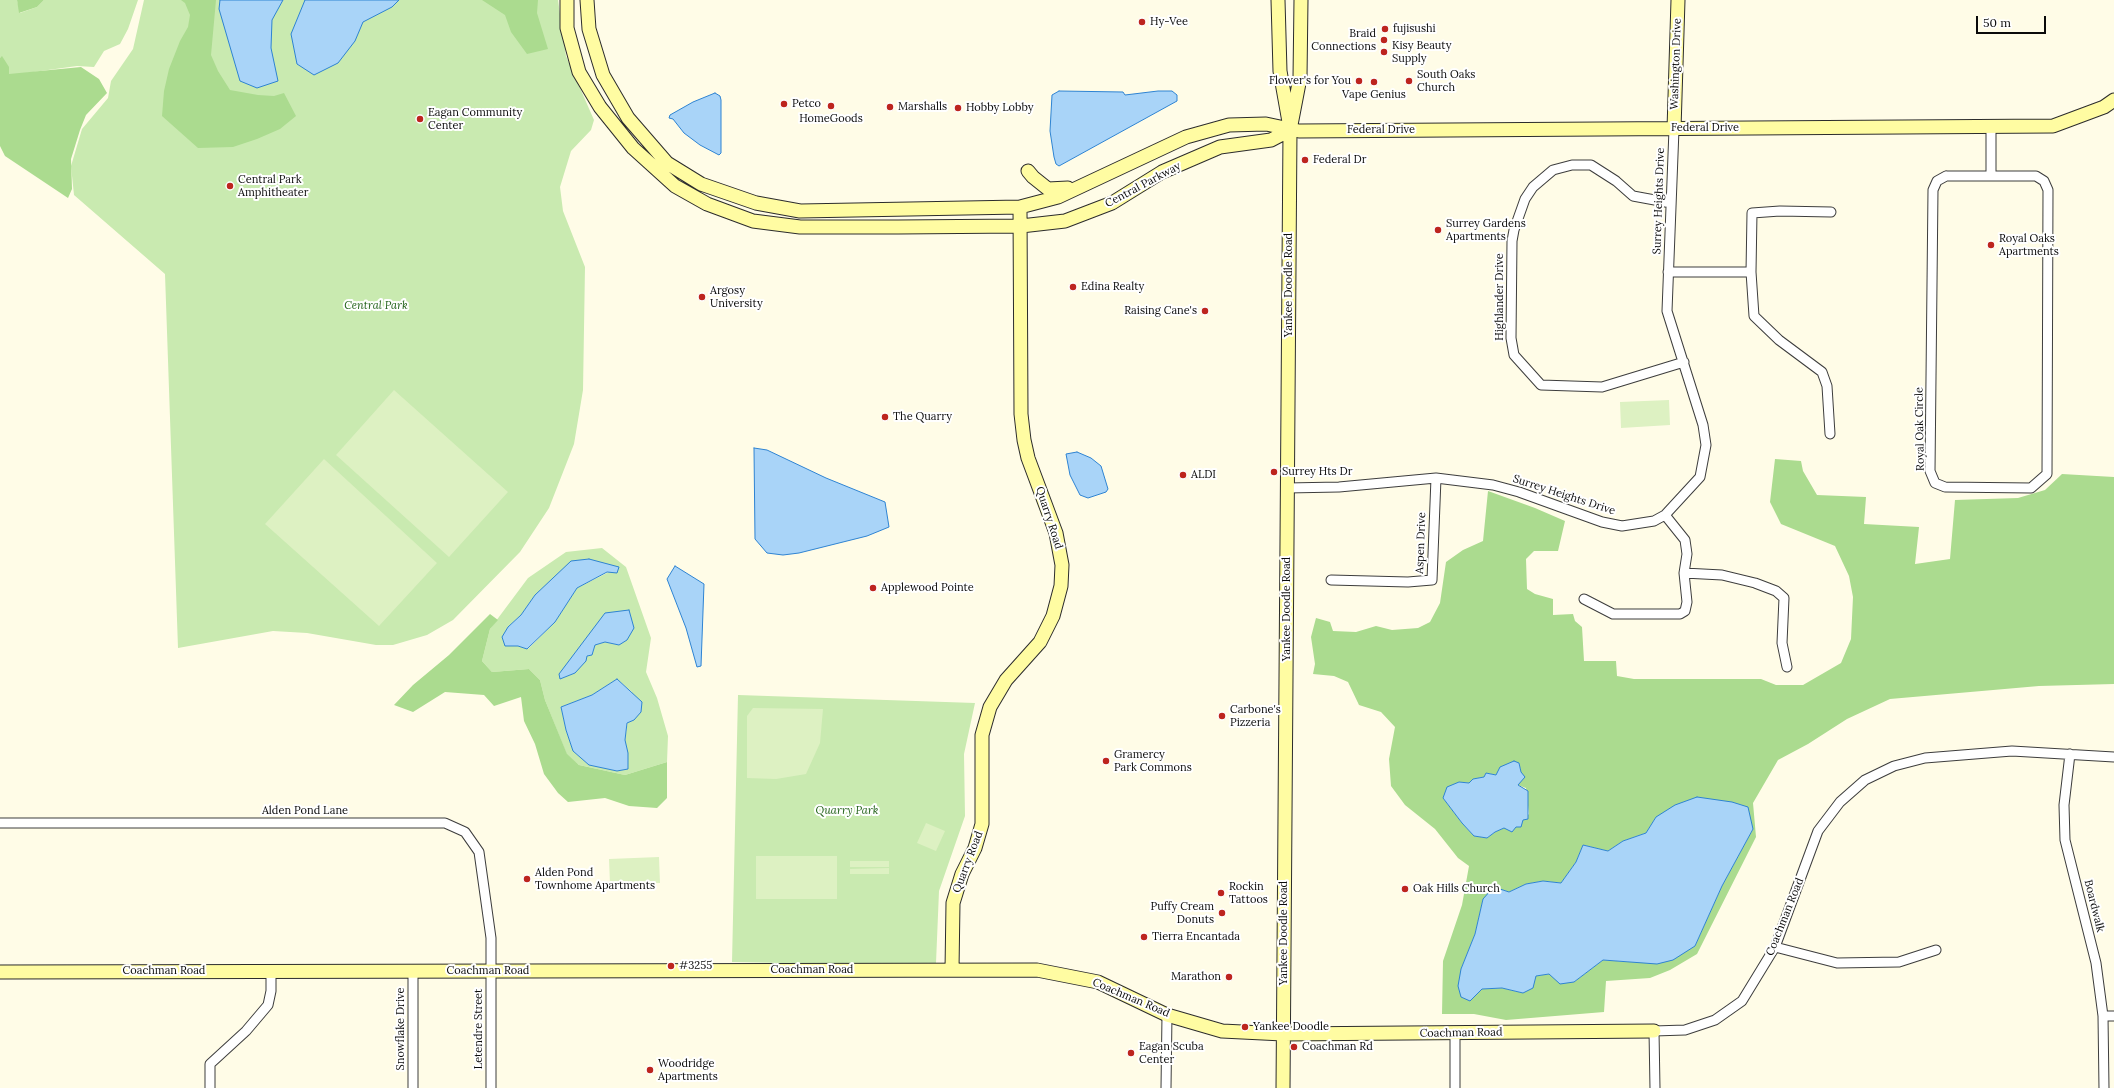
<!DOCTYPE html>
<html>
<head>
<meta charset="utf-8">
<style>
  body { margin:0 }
  #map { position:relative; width:2114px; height:1088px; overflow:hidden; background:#fffce7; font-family:Lora,serif }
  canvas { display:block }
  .scale { position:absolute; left:1976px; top:16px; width:70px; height:18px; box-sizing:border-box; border:2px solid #0a0a0a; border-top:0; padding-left:5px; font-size:12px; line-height:14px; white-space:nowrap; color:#0a0a0a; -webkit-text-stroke:3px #fff; paint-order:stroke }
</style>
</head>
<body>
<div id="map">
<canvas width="2114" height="1088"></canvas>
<div class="scale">50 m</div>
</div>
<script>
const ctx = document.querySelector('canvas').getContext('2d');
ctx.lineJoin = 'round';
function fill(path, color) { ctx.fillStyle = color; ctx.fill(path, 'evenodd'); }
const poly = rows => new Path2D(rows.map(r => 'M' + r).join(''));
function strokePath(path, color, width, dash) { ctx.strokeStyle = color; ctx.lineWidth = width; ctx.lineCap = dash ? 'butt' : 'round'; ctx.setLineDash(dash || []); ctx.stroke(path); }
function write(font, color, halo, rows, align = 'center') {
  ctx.font = font + ' Lora,serif'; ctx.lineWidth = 4; ctx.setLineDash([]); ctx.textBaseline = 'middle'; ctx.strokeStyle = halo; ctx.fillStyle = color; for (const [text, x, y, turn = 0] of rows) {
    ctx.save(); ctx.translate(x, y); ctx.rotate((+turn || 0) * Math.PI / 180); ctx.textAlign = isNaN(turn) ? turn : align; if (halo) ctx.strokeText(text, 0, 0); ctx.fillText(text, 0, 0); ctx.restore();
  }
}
fill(poly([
  [0,0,17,0,20,13,37,7,44,0,138,0,128,29,120,44,104,51,94,67,77,66,19,74,8,74,2,57,0,58],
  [144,0,558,0,566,56,594,120,591,130,571,151,560,187,563,211,585,267,583,390,574,444,549,508,520,552,453,620,427,635,393,645,376,645,307,633,273,631,178,648,165,274,74,195,71,166,82,129,108,98,111,81,133,49],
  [602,548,626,567,651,638,646,672,657,698,668,736,667,762,625,775,579,765,567,755,545,700,540,680,529,669,492,672,482,661,490,629,528,578,566,552],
  [619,567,577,588,555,622,528,649,518,646,508,627,521,615,535,595],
  [629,610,619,645,605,642,595,645,592,655,587,656,575,673,560,679],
  [617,679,632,692,625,740,617,771,589,765,573,751,566,730,561,707,592,695],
  [738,695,975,703,964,754,965,816,939,891,936,963,881,965,732,962]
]), '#c9eab0');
fill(poly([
  [17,0,44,0,37,7,19,13],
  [181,0,216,0,211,55,218,71,230,90,258,95,274,96,284,93,296,116,280,129,257,139,233,147,198,148,162,116,164,91,169,69,180,41,188,27,190,15,185,3],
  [482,0,538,0,537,13,548,49,527,54,511,32,505,15],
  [2,56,9,67,9,74,81,67,99,79,107,93,86,115,80,130,71,159,72,189,68,198,5,156,0,146,0,58],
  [1775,459,1801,461,1803,471,1817,495,1866,497,1864,524,1919,527,1915,564,1950,559,1955,500,2018,498,2045,490,2062,474,2114,477,2114,684,2039,686,1890,699,1847,719,1808,744,1778,760,1753,803,1756,837,1697,954,1670,970,1650,978,1606,981,1604,1012,1506,1020,1474,1014,1442,1014,1443,961,1462,905,1469,866,1458,858,1435,829,1405,805,1391,786,1389,759,1395,727,1381,712,1359,705,1348,682,1334,676,1313,674,1315,664,1311,637,1316,618,1330,622,1333,631,1356,632,1376,626,1392,630,1418,628,1430,622,1440,603,1446,562,1463,550,1483,541,1488,491,1535,508,1565,521,1558,551,1534,551,1526,559,1527,589,1535,594,1553,599,1553,615,1573,614,1575,621,1582,627,1584,661,1616,661,1617,676,1634,679,1761,679,1776,685,1803,685,1841,663,1851,639,1853,597,1849,576,1835,546,1781,524,1770,502],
  [1519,763,1521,772,1518,785,1526,788,1529,814,1516,827,1504,828,1495,832,1487,838,1474,836,1462,823,1443,798,1459,782,1469,783,1473,779,1485,777,1486,773,1496,775,1499,772],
  [1656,817,1753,829,1722,886,1695,946,1630,962,1603,960,1574,982,1549,974,1535,976,1523,993,1502,988,1481,989,1461,969,1475,934,1483,899,1500,889,1509,892,1526,884,1543,881,1561,883,1576,862,1583,845,1608,851,1623,841,1646,833],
  [490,614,498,620,490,629,482,661,492,672,529,669,540,680,545,700,567,754,579,765,625,775,667,762,667,798,657,808,629,806,605,798,568,802,558,793,544,774,535,744,524,721,521,697,494,706,484,695,445,692,413,712,394,705,413,685,449,655]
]), '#abdb8f');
fill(poly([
  [394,390,508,492,449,557,336,455],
  [1669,400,1670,425,1621,428,1620,402],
  [324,459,437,563,379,626,265,524],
  [753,708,823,709,820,743,806,774,776,779,747,778,747,716],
  [926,823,945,831,936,851,917,843],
  [756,856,837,856,837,899,756,899],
  [659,857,660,883,610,884,609,859],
  [850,861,889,861,889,867,850,867],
  [889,868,889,874,850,874,850,869]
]), '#ddf1c2');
const water = poly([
  [220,0,283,0,272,20,271,48,278,81,257,88,240,81,219,9,220,0],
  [305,0,399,0,392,7,363,22,355,41,338,63,314,75,297,64,291,34,305,0],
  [1059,91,1123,92,1125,95,1158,91,1172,91,1177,95,1177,101,1059,166,1056,164,1054,157,1050,131,1052,95,1059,91],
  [715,93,720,96,721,100,721,153,719,155,700,145,684,133,673,119,669,118,670,115,693,102,715,93],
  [754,448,767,450,826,478,885,502,889,527,867,536,799,553,783,555,767,553,755,539,754,448],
  [1077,452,1091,458,1101,466,1108,489,1106,492,1088,498,1080,495,1070,475,1066,454,1077,452],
  [589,559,619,567,617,573,607,572,577,588,555,622,527,649,518,646,505,646,502,637,508,627,521,615,535,595,571,561,589,559],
  [675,566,704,584,701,666,697,667,686,628,667,579,675,566],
  [629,610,634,628,627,640,619,645,605,642,595,645,592,655,587,656,586,661,575,673,560,679,559,674,605,613,629,610],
  [617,679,642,702,641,712,634,720,627,723,625,740,628,753,628,769,617,771,589,765,573,751,566,730,561,707,592,695,617,679],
  [1514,761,1519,763,1521,772,1525,777,1518,785,1528,791,1528,819,1523,820,1521,827,1516,827,1512,832,1504,828,1495,832,1487,838,1474,836,1462,823,1443,798,1447,787,1459,782,1469,783,1473,779,1484,777,1486,773,1496,775,1500,767,1514,761],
  [1697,797,1732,802,1748,807,1753,829,1722,886,1695,946,1673,960,1657,964,1603,960,1574,982,1560,984,1549,974,1536,976,1533,988,1523,993,1502,988,1482,989,1470,1001,1461,997,1458,986,1461,969,1475,934,1483,899,1491,890,1500,889,1509,892,1526,884,1543,881,1561,883,1576,862,1583,845,1608,851,1623,841,1646,833,1656,817,1675,805,1697,797]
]);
fill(water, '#a9d4f8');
strokePath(water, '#2e83d2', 1);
const street = poly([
  [1991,127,1991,176],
  [1946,176,2036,176,2044,181,2048,190,2047,474,2031,488,1945,487,1935,483,1930,471,1933,190,1937,181,1946,176],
  [1671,203,1633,196,1616,181,1591,165,1572,165,1553,170,1533,187,1525,199,1514,230,1512,241,1511,338,1514,355,1541,385,1602,387,1684,362],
  [1668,272,1751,272],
  [1830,434,1827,386,1822,372,1779,340,1754,316,1751,272,1752,213,1780,211,1831,212],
  [1287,488,1339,487,1436,478,1493,485,1519,492,1602,522,1622,526,1654,521,1665,515,1700,477,1706,445,1703,425,1667,311,1674,129],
  [1684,573,1722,575,1755,583,1776,591,1784,598,1782,643,1787,667],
  [1331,580,1408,582,1432,580,1436,478],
  [1584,599,1613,614,1680,614,1685,611,1687,602,1684,573,1687,554,1685,540,1665,515],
  [2070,754,2064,805,2065,840,2096,963,2103,1016,2104,1088],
  [0,823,445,823,465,832,479,852,491,938,491,1088],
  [1775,947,1837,963,1899,962,1936,950],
  [2103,1016,2114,1016],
  [210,1088,210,1064,246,1031,268,1005,271,991,271,971],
  [413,1088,413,971],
  [1166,1088,1167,1015],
  [1455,1088,1455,1033],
  [1655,1088,1654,1031,1685,1030,1715,1020,1742,1001,1775,947,1818,831,1840,802,1865,780,1894,766,1925,758,2012,751,2114,757]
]);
const secondary = poly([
  [567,0,567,28,579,72,600,107,633,148,675,186,707,204,753,221,800,227,898,227,1021,226,1065,221,1112,203,1162,172,1220,147,1271,140,1290,130],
  [587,0,589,29,603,75,628,118,667,163,701,184,756,203,800,211,1020,207,1058,197,1186,137,1229,125,1266,124,1299,131,2053,126,2104,107,2114,100],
  [1278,0,1280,71,1289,122],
  [1674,129,1678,0],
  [1028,171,1033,177,1048,189,1068,188],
  [952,970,953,903,962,874,975,848,982,824,982,735,990,707,1006,680,1040,642,1053,616,1061,586,1062,565,1056,533,1028,458,1024,440,1021,414,1020,207],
  [0,972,1037,970,1098,982,1167,1015,1222,1031,1283,1034,1654,1031],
  [1283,1088,1290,130,1300,78,1301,0]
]);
strokePath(street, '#3d3d3d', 11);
strokePath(secondary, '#2c2c2c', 15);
strokePath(street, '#fff', 9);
strokePath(secondary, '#fffca2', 13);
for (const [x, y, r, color] of [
  [1142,22,4,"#bd241e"],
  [1385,29,4,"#bd241e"],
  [1384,40,4,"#bd241e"],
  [1384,52,4,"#bd241e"],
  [1359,81,4,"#bd241e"],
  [1409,81,4,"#bd241e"],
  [1374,82,4,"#bd241e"],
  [784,104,4,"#bd241e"],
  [831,106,4,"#bd241e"],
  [890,107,4,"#bd241e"],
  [958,108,4,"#bd241e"],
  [420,119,4,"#bd241e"],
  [1305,160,4,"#bd241e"],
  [230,186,4,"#bd241e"],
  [1438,230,4,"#bd241e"],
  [1991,245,4,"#bd241e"],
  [1073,287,4,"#bd241e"],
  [702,297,4,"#bd241e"],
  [1205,311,4,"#bd241e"],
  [885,417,4,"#bd241e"],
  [1274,472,4,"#bd241e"],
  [1183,475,4,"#bd241e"],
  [873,588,4,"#bd241e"],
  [1222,716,4,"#bd241e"],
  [1106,761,4,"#bd241e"],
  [527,879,4,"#bd241e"],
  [1405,889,4,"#bd241e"],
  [1221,893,4,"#bd241e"],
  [1222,913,4,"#bd241e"],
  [1144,937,4,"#bd241e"],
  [671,966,4,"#bd241e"],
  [1229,977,4,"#bd241e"],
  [1245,1027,4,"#bd241e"],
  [1294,1047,4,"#bd241e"],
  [1131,1053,4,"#bd241e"],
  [650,1070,4,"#bd241e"]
]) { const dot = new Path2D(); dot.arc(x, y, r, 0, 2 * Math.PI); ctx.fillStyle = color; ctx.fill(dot); strokePath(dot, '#fff', 1.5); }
write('11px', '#0a0a0a', '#fff', [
  ["Hy-Vee",1150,22],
  ["fujisushi",1393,29],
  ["Braid",1376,34,"right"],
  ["Connections",1376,47,"right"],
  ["Kisy Beauty",1392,46],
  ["Supply",1392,59],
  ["South Oaks",1417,75],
  ["Church",1417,88],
  ["Flower's for You",1351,81,"right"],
  ["Vape Genius",1374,95,"center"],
  ["Petco",792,104],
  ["Marshalls",898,107],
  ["Hobby Lobby",966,108],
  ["Eagan Community",428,113],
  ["Center",428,126],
  ["HomeGoods",831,119,"center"],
  ["Federal Dr",1313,160],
  ["Central Park",238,180],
  ["Amphitheater",238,193],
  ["Surrey Gardens",1446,224],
  ["Apartments",1446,237],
  ["Royal Oaks",1999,239],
  ["Apartments",1999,252],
  ["Edina Realty",1081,287],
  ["Argosy",710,291],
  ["University",710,304],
  ["Raising Cane's",1197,311,"right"],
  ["The Quarry",893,417],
  ["Surrey Hts Dr",1282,472],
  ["ALDI",1191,475],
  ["Applewood Pointe",881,588],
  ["Carbone's",1230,710],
  ["Pizzeria",1230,723],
  ["Gramercy",1114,755],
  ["Park Commons",1114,768],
  ["Alden Pond",535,873],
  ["Townhome Apartments",535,886],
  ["Rockin",1229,887],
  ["Tattoos",1229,900],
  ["Oak Hills Church",1413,889],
  ["Puffy Cream",1214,907,"right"],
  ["Donuts",1214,920,"right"],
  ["Tierra Encantada",1152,937],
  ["#3255",679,966],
  ["Marathon",1221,977,"right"],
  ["Yankee Doodle",1253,1027],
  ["Eagan Scuba",1139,1047],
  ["Center",1139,1060],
  ["Coachman Rd",1302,1047],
  ["Woodridge",658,1064],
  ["Apartments",658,1077]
], 'left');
write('11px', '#0a0a0a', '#fff', [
  ["Washington Drive",1676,64,-88],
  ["Federal Drive",1705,128],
  ["Federal Drive",1381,130],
  ["Central Parkway",1143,185,-28],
  ["Surrey Heights Drive",1659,201,-88],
  ["Yankee Doodle Road",1289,285,-90],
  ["Highlander Drive",1500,297,-90],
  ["Royal Oak Circle",1920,429,-91],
  ["Surrey Heights Drive",1564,495,18],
  ["Quarry Road",1049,518,72],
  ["Aspen Drive",1421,543,-88],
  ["Yankee Doodle Road",1287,609,-90],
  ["Alden Pond Lane",305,811],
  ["Quarry Road",968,862,-69],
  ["Boardwalk",2094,906,76],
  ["Coachman Road",1785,917,-68],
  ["Yankee Doodle Road",1284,933,-90],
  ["Coachman Road",812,970],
  ["Coachman Road",164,971],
  ["Coachman Road",488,971],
  ["Coachman Road",1131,998,23],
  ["Snowflake Drive",401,1029,-90],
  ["Letendre Street",479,1029,-90],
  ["Coachman Road",1461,1033,-1]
]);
write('italic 11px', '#226219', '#fff', [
  ["Central Park",376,306],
  ["Quarry Park",847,811]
]);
</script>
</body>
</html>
